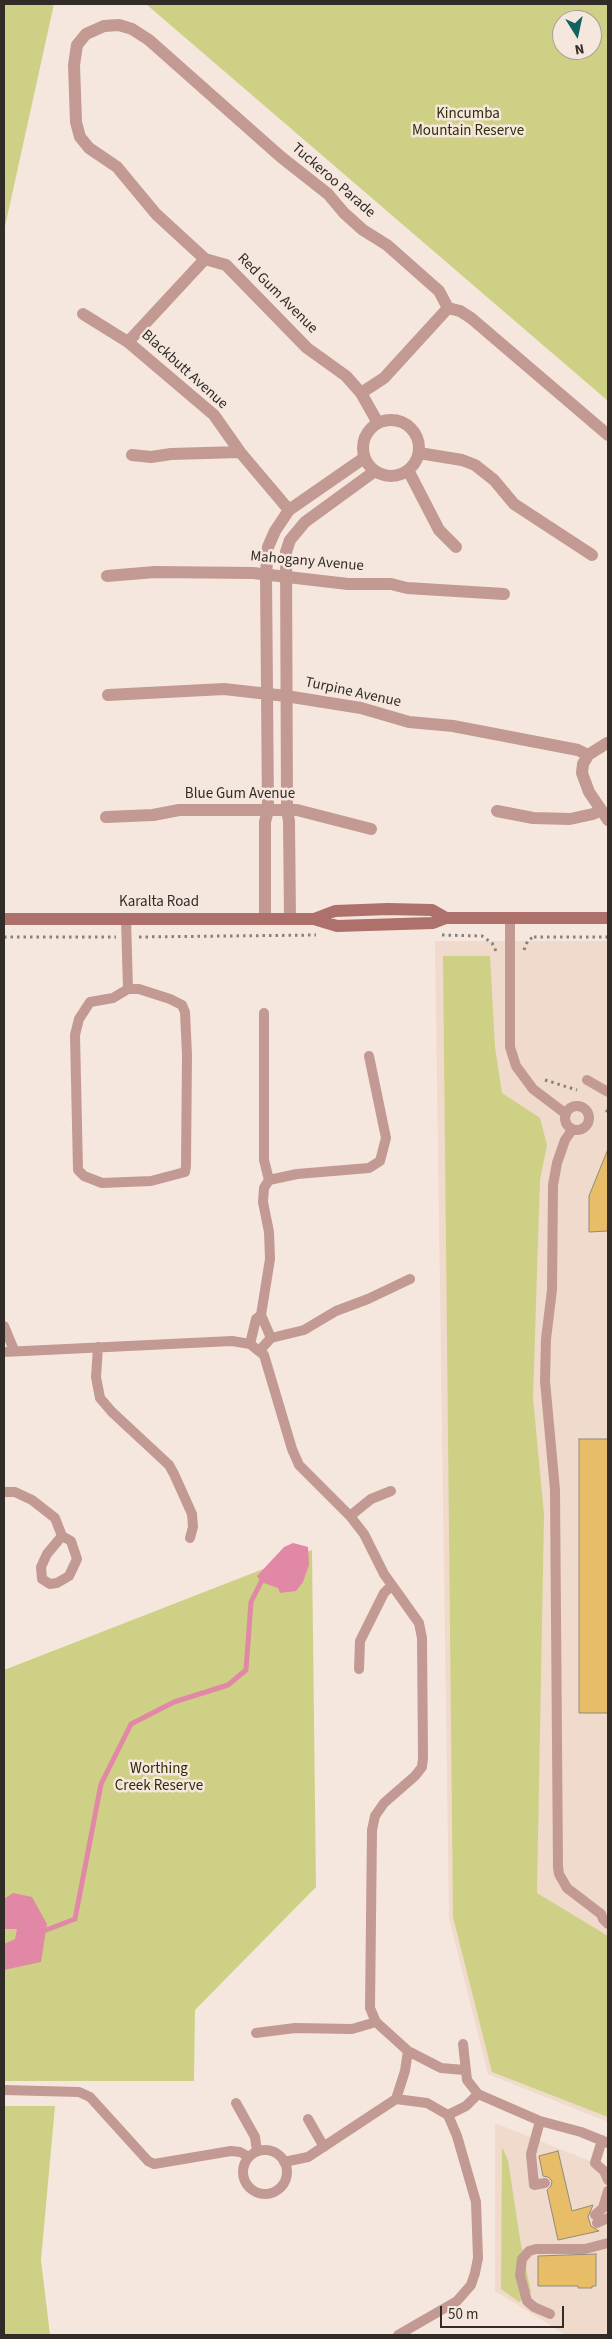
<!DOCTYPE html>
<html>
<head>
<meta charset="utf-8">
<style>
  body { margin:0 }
  #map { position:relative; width:612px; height:2339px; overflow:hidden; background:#f6e7de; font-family:"Source Sans 3",sans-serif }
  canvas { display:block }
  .frame { position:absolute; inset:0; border:5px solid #322c29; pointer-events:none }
  .north { position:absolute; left:552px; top:10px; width:50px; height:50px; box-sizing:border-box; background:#f6e7de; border:1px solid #a89c96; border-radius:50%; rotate:170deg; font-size:14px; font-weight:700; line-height:20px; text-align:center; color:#322c29 }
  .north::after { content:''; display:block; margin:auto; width:18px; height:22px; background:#126262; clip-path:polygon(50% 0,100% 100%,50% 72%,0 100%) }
  .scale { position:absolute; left:440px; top:2306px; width:124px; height:22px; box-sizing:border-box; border:2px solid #322c29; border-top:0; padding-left:6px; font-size:15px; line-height:18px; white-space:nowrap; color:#322c29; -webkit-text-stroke:4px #f6e7de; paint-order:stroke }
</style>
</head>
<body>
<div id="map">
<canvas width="612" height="2339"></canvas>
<div class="frame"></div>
<div class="north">N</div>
<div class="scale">50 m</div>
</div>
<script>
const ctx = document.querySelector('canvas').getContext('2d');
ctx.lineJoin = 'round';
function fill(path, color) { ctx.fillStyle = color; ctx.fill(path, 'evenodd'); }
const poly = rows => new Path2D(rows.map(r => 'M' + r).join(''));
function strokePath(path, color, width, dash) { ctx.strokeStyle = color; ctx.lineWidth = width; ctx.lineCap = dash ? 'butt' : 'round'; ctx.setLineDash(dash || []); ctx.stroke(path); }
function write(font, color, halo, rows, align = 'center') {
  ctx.font = font + ' "Source Sans 3",sans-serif'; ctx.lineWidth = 5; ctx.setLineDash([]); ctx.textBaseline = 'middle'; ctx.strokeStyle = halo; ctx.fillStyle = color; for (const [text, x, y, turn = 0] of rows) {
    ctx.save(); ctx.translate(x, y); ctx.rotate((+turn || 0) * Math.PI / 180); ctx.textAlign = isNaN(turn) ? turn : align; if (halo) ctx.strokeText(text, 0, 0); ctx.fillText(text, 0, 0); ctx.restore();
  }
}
fill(poly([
  [435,941,608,941,608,2122,488,2074,449,1918],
  [495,2123,595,2163,608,2172,608,2335,566,2335,495,2291]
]), '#efdacc');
fill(poly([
  [4,4,54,4,4,231],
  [146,4,608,4,608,401],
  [562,20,592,20,592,50,562,50],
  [443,956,490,956,495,1047,502,1093,540,1118,547,1145,540,1180,533,1397,544,1515,537,1893,608,1936,608,2117,492,2072,453,1917],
  [312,1550,316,1887,195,2010,194,2081,4,2081,4,1670],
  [4,2106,55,2106,41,2260,50,2335,4,2335],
  [502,2147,508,2160,520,2239,531,2292,519,2302,501,2289]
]), '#ced185');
fill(poly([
  [293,1543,308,1547,309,1565,303,1582,296,1591,280,1593,278,1588,261,1582,257,1576,284,1547],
  [13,1893,32,1897,47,1924,41,1962,4,1970,4,1944,15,1939,17,1929,4,1929,4,1899]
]), '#e288a7');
strokePath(poly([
  [41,1932,75,1919,101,1784,131,1724,174,1702,228,1685,246,1670,251,1602,261,1582]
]), '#e288a7', 5);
const building = poly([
  [608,1149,608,1231,589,1232,589,1196,608,1149],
  [579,1439,608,1439,608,1713,579,1713,579,1439],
  [558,2151,572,2211,593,2205,588,2217,591,2226,599,2231,558,2240,547,2190,551,2186,552,2181,548,2177,543,2176,539,2156,558,2151],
  [596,2254,596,2286,592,2286,592,2288,578,2288,578,2286,538,2286,538,2256,596,2254]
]);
fill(building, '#e8bd68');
strokePath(building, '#918a7d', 1);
strokePath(poly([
  [442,935,482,936,492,943,497,953],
  [4,937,116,937],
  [139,937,316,935],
  [534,937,608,937],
  [524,950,528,940,534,937],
  [545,1080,577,1090],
  [606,1110,608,1112]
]), '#8a807a', 3, [2.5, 4]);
strokePath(poly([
  [126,919,128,989],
  [510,919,510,1047,516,1066,533,1089,566,1114],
  [128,989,139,989,170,999,182,1005,185,1012,187,1055,186,1166,185,1172,151,1181,102,1183,84,1176,78,1170,75,1035,79,1019,90,1002,113,998,128,989],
  [264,1013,264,1160,269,1180],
  [587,1080,608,1092],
  '565 1118a12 12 0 1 1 24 0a12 12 0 1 1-24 0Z',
  [572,1130,565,1140,557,1163,553,1185,552,1290,546,1339,545,1381,555,1490,558,1867,559,1874,567,1888,601,1914,603,1919,608,1924],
  [261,1315,271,1338],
  [4,1326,14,1350],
  [250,1344,256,1319,261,1315,270,1259,269,1232,263,1202,264,1188,269,1180,297,1174,369,1168,380,1161,386,1138,369,1056],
  [98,1347,96,1377,100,1398,112,1412,169,1465,174,1474,192,1514,193,1527,190,1538],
  [260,1350,271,1338,304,1330,336,1311,368,1299,410,1279],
  [4,1352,232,1341,250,1344,264,1355,292,1449,299,1465,350,1516,364,1534,384,1574,419,1623,422,1638,423,1758,422,1767,415,1776,384,1803,375,1816,372,1830,370,2008,376,2022,408,2051,441,2068,464,2070],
  [4,1492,15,1492,32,1500,55,1518,62,1536],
  [350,1516,371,1499,391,1491],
  [62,1536,71,1541,77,1559,69,1576,57,1583,50,1584,42,1579,41,1567,47,1554,62,1536],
  [359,1669,360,1641,384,1593,391,1586],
  [256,2033,295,2028,352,2029,376,2022],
  [463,2044,467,2080,478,2094,540,2121,581,2132,608,2143],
  [4,2090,79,2092,90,2097,148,2161,154,2164,231,2151,240,2152,249,2157],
  [396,2099,405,2071,408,2051],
  [236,2103,255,2137,257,2151],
  [308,2119,324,2147],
  [540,2121,531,2154,534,2185,545,2183],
  [602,2140,595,2163,604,2171,608,2180],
  '243 2172a22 22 0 1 1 44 0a22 22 0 1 1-44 0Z',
  [284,2162,308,2157,396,2099,427,2103,448,2115,466,2106,478,2094],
  [595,2215,603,2208,608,2191],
  [597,2223,608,2218],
  [550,2314,534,2307,527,2301,520,2275,522,2259,529,2251,536,2249,585,2249,608,2243],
  [398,2335,457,2301,471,2285,475,2273,478,2258,476,2202,457,2136,448,2115]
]), '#c39994', 10);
strokePath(poly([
  [83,314,128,342,214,415,240,452,289,510],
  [128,342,205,259],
  [361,393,384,378,448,308],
  '363 448a28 28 0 1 1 56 0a28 28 0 1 1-56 0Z',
  [378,423,361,393,346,376,307,348,226,265,205,259,156,214,117,167,89,148,80,137,76,122,74,65,77,45,86,34,104,26,119,25,132,29,149,40,281,157,328,194,344,213,363,230,387,245,439,291,448,308,460,311,471,318,608,435],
  [419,453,462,460,475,465,494,480,514,504,592,555],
  [132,455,151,457,171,454,240,452],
  [408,470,439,530,456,547],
  [107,576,155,572,253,573,348,584,391,584,407,588,504,594],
  [108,695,224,689,286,696,361,708,409,722,453,726,578,750,588,755],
  [607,743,588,755,583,764,582,773,589,792,608,820],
  [497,811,533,818,570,819,593,814,601,810],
  [106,817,153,815,179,810,297,810,371,829],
  [265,919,265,822,268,810,266,575,268,547,275,531,289,510,364,458],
  [290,919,289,821,287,810,286,552,290,540,305,522,375,471]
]), '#c39994', 12);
strokePath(poly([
  [4,919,314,919,337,926,433,923,446,918,608,918],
  [314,919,335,911,388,909,432,910,446,918]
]), '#ad706a', 12);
write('15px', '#2e2f07', '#f6e7de', [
  ["Kincumba",468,115],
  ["Mountain Reserve",468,132],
  ["Worthing",159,1770],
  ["Creek Reserve",159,1787]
]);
write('15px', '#322c29', '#f6e7de', [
  ["Tuckeroo Parade",333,181,41],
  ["Red Gum Avenue",277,294,45],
  ["Blackbutt Avenue",184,370,42],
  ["Mahogany Avenue",307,562,5],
  ["Turpine Avenue",353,693,12],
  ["Blue Gum Avenue",240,795],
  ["Karalta Road",159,903]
]);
</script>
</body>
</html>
